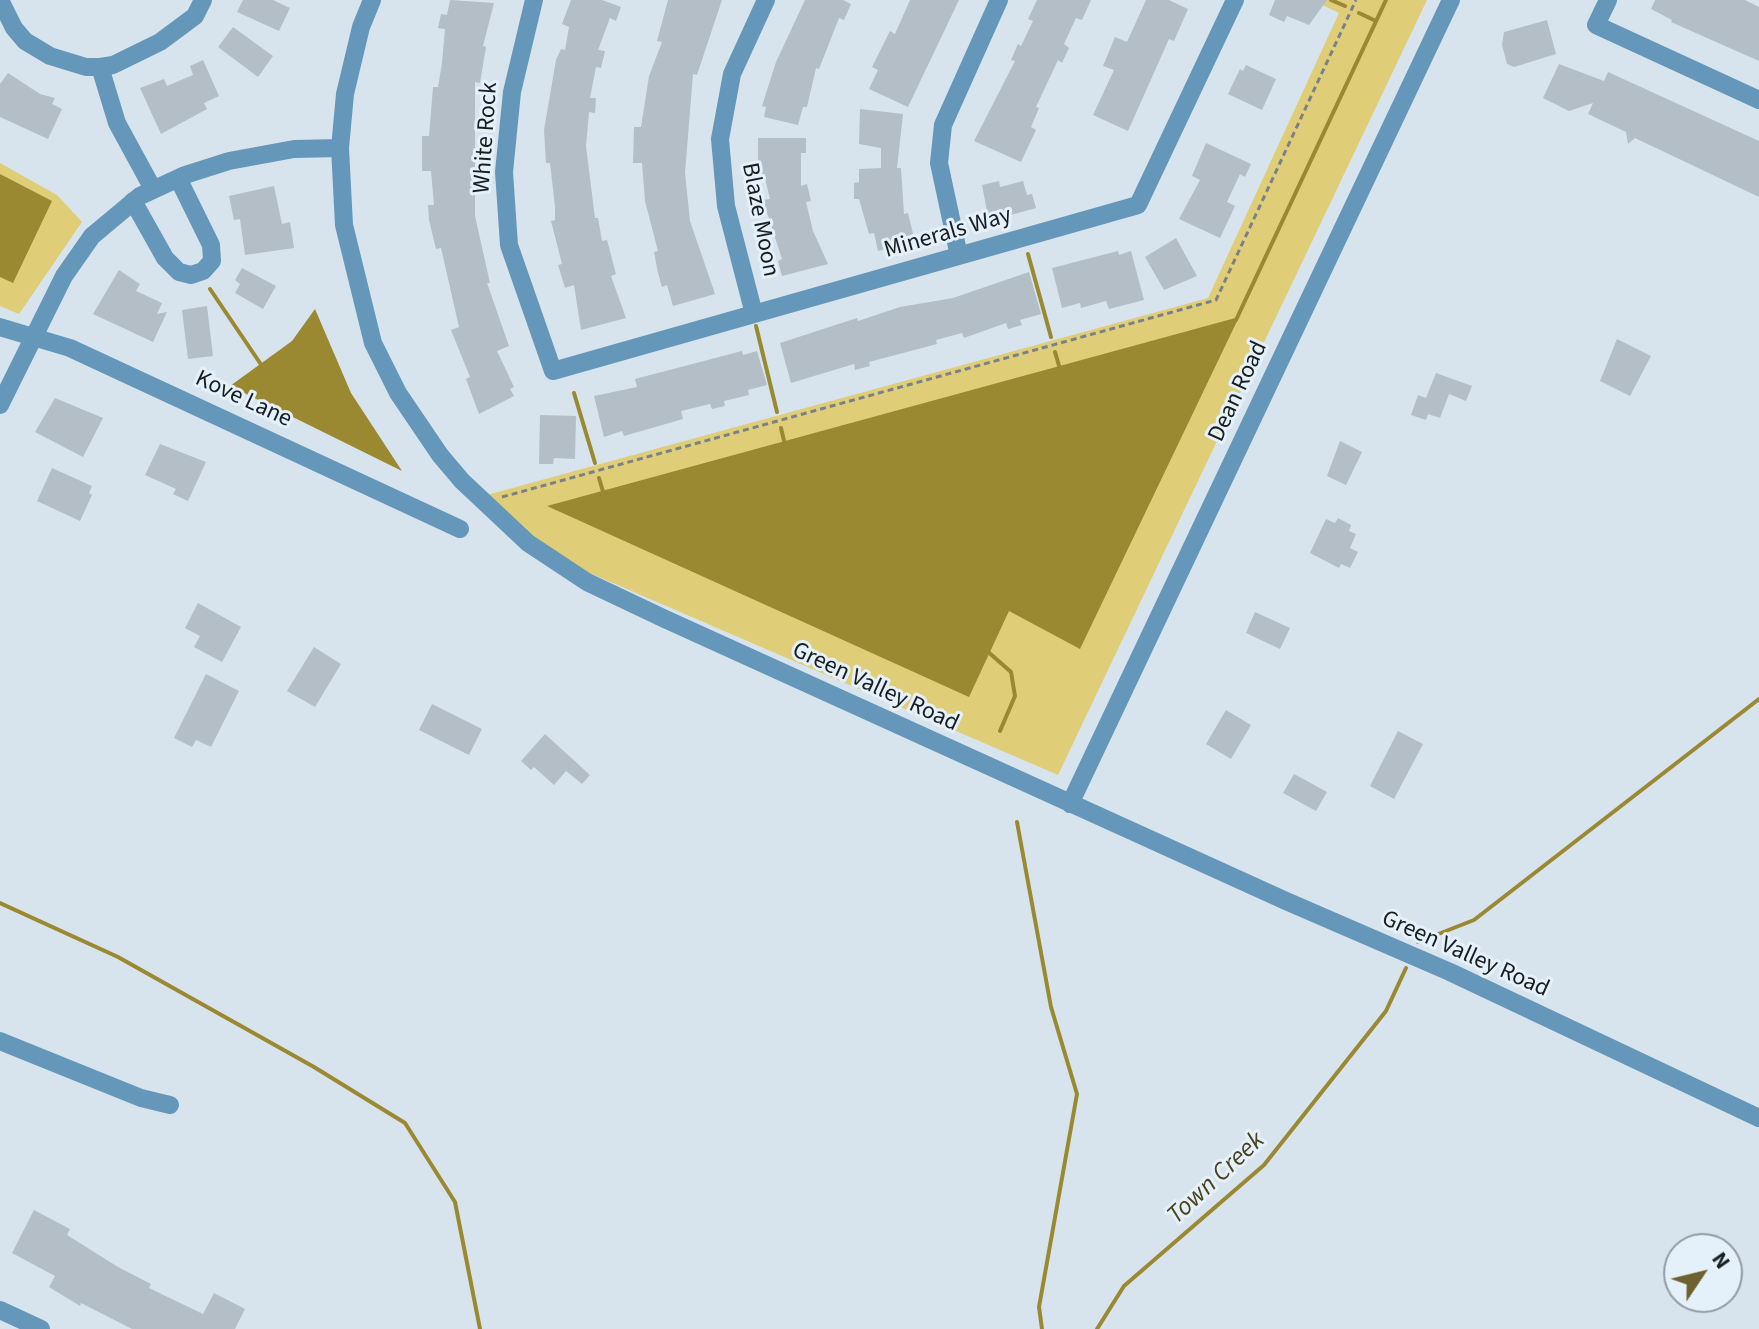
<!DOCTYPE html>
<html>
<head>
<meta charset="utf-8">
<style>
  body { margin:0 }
  #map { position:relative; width:1759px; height:1329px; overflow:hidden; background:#d8e4ed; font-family:"Source Sans 3",sans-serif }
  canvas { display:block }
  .north { position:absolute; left:1663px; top:1233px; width:80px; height:80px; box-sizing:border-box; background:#e5f1fa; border:2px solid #939ca3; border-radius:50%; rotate:55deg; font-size:22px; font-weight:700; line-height:32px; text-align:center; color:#181d20 }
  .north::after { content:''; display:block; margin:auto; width:28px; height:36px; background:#6d622f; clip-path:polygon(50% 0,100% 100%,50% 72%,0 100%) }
</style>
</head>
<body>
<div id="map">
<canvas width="1759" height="1329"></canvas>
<div class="north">N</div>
</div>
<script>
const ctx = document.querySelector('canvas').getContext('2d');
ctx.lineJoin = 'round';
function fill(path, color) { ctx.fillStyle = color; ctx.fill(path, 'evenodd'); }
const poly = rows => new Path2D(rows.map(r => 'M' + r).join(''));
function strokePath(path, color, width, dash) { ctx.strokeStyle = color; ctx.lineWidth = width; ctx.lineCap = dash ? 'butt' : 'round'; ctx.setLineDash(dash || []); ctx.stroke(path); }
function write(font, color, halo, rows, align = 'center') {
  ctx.font = font + ' "Source Sans 3",sans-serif'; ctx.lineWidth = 6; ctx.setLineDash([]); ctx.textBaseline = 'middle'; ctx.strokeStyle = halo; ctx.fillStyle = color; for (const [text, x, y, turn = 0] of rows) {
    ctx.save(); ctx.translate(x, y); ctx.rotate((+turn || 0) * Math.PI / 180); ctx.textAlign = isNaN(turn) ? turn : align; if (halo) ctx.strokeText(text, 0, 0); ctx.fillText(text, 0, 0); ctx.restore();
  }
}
fill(poly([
  [1312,0,1427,0,1058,775,548,555,483,496,1208,298,1339,13],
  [0,163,57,195,82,222,19,314,0,306]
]), '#dfcd78');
fill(poly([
  [0,174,52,201,13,283,0,277],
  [315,309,351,393,402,471,230,386,292,341],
  [1239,317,1080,649,1009,611,969,697,547,506]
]), '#9b8932');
strokePath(poly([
  [1331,0,1345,6],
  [1359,13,1376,21],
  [1028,254,1051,337],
  [210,289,262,366],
  [1236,320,1386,0],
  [756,326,777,412],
  [1055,352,1060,369],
  [574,393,595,463],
  [781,428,785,445],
  [599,478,604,495],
  [986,650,1011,672,1015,696,1000,731],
  [1017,822,1051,1007,1077,1094,1039,1307,1042,1329],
  [0,903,118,957,314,1067,405,1123,455,1202,480,1329],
  [1418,942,1474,920,1759,699],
  [1097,1329,1124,1286,1264,1165,1386,1011,1406,968]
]), '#9b8932', 4);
fill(poly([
  [243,0,273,0,290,8,279,31,237,12],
  [450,0,494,3,483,46,486,47,480,83,475,82,475,216,490,283,487,283,509,346,497,351,514,387,510,389,514,396,479,414,466,379,470,377,451,330,459,327,441,248,436,249,429,220,428,205,434,205,431,171,422,171,422,136,429,136,433,87,438,87,442,63,445,29,438,28,441,14,447,15],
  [571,0,602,0,621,7,616,21,610,18,598,50,605,51,601,68,596,67,590,98,596,98,595,113,589,112,586,146,595,218,598,218,602,241,607,240,616,274,611,276,626,318,581,330,574,285,565,288,558,265,562,264,551,221,555,220,555,207,550,163,546,163,544,130,556,60,561,49,565,50,569,27,562,24],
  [668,0,722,0,697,75,693,74,685,173,690,221,715,294,673,306,667,285,662,287,658,273,654,252,658,251,645,201,642,163,633,163,634,127,641,127,649,76,662,42,657,41],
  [805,0,843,0,851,4,844,20,839,18,819,69,816,68,807,107,803,107,798,125,764,117,766,107,762,106,776,62],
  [910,0,959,0,908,107,869,89,878,70,872,67,890,31,895,34],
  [1037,0,1091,0,1082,20,1076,18,1064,44,1069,48,1062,63,1058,60,1036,107,1039,108,1031,127,1036,130,1021,162,974,141,1015,61,1011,60,1018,44,1021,46,1033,21,1028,19],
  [1146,0,1169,0,1188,9,1174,41,1169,39,1128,131,1093,115,1114,70,1103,66,1115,37,1127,42],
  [1275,0,1327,0,1309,25,1287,16,1284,22,1269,15],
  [1655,0,1745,0,1759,7,1759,61,1671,22,1672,20,1651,9],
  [1547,20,1556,54,1514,67,1507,64,1502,45,1504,32],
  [233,27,273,56,258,77,218,47],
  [203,60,219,96,204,103,207,109,161,134,140,88,164,79,167,86,193,75,190,66],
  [1559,64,1604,81,1608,72,1759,141,1759,197,1635,138,1628,144,1626,132,1588,114,1593,103,1569,111,1543,98],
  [1246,65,1276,79,1262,110,1228,94,1240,69,1243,71],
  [8,73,40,94,55,98,52,104,62,109,48,139,0,117,0,84],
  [860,109,903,114,897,168,901,168,904,214,908,213,915,242,878,251,874,233,869,234,859,199,854,199,854,183,859,182,859,169,881,168,881,148,859,144],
  [758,138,806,138,806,153,801,153,801,186,807,184,811,201,806,202,813,231,828,264,782,276,778,261,782,259,763,200,770,199,764,174,758,174],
  [1206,143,1251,164,1245,177,1240,174,1227,202,1235,206,1220,238,1179,219,1200,180,1192,176],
  [999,181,1000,187,1023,181,1027,195,1032,194,1036,208,989,221,982,185],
  [274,186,282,224,290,222,294,248,245,255,240,219,234,220,229,196],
  [1176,238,1197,276,1164,290,1145,257],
  [1118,251,1119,255,1131,251,1144,300,1109,309,1106,301,1081,308,1080,303,1062,308,1052,268],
  [242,268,276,286,263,309,235,293,240,284,235,280],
  [119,270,140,284,136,291,162,303,157,314,167,312,153,342,93,314],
  [1029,272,1041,314,1020,320,1022,325,1008,329,1006,323,964,338,962,333,936,340,937,344,869,362,870,366,855,370,854,364,791,383,780,343,857,318,858,321,900,307,953,298],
  [207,306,213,356,188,359,182,310],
  [1617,339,1651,356,1630,396,1600,381],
  [742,351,743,355,757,351,767,385,748,390,749,395,724,401,725,406,712,409,710,404,681,411,683,419,624,436,622,431,604,437,594,396,637,387,635,379],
  [1436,373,1472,386,1466,401,1449,394,1440,418,1428,414,1426,420,1411,415,1418,395,1426,398],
  [55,398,103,418,83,457,35,432],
  [540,415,576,416,575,459,554,458,553,464,539,464],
  [1340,441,1362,452,1346,485,1327,476],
  [160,444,206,462,188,501,173,494,176,489,145,475],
  [52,468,92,486,89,493,92,495,80,521,37,501],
  [1338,518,1351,525,1349,531,1356,534,1350,548,1358,552,1350,568,1341,564,1339,568,1310,553,1326,519,1335,523],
  [198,603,241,627,222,662,194,647,200,636,185,628],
  [1255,612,1290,628,1280,649,1246,633],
  [314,647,341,664,315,707,287,691],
  [206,674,239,691,211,747,196,740,192,747,174,738],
  [432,704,482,729,469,755,419,730],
  [1226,710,1251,725,1231,759,1206,744],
  [1398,731,1423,744,1394,799,1370,786],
  [545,734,590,775,582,784,566,771,554,785,534,767,531,770,521,761],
  [1294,774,1327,792,1316,811,1283,793],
  [34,1210,70,1229,67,1235,118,1267,151,1284,149,1288,203,1314,214,1293,245,1309,235,1329,132,1329,81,1303,80,1306,49,1287,55,1276,12,1253]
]), '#b3bec7');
strokePath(poly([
  [502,497,1216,300,1356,0]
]), '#7a8288', 3, [6, 4]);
strokePath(poly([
  [0,0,14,28,25,41,50,56,86,67,100,67,113,65,160,42,195,16,203,0],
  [372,0,361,27,345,94,340,148,344,225,373,343,398,393,440,455,462,481,528,543,587,582,665,619,1286,901,1450,972,1759,1118],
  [534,0,512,92,504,172,509,245,553,371,1138,205,1235,0],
  [1608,0,1596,25,1759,100],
  [100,67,117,123,153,189],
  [133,201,165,258,179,272,191,275,203,271,212,261,211,245,178,178],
  [959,256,939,163,943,125,999,0],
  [754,314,726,206,720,139,732,74,766,0],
  [0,327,70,348,460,529],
  [0,405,64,276,92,236,140,196,185,175,229,161,294,149,340,148],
  [1070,804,1451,0],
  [0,1041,141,1098,170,1105],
  [0,1310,41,1329]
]), '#6597ba', 18);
write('24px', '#181d20', '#e5f1fa', [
  ["White Rock",487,138,-86],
  ["Blaze Moon",759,220,79],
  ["Minerals Way",948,234,-16],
  ["Dean Road",1239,392,-65],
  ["Kove Lane",243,400,25],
  ["Green Valley Road",875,688,25],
  ["Green Valley Road",1465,955,24]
]);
write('italic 26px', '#4b421e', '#e5f1fa', [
  ["Town Creek",1217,1179,-43]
]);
</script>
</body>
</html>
